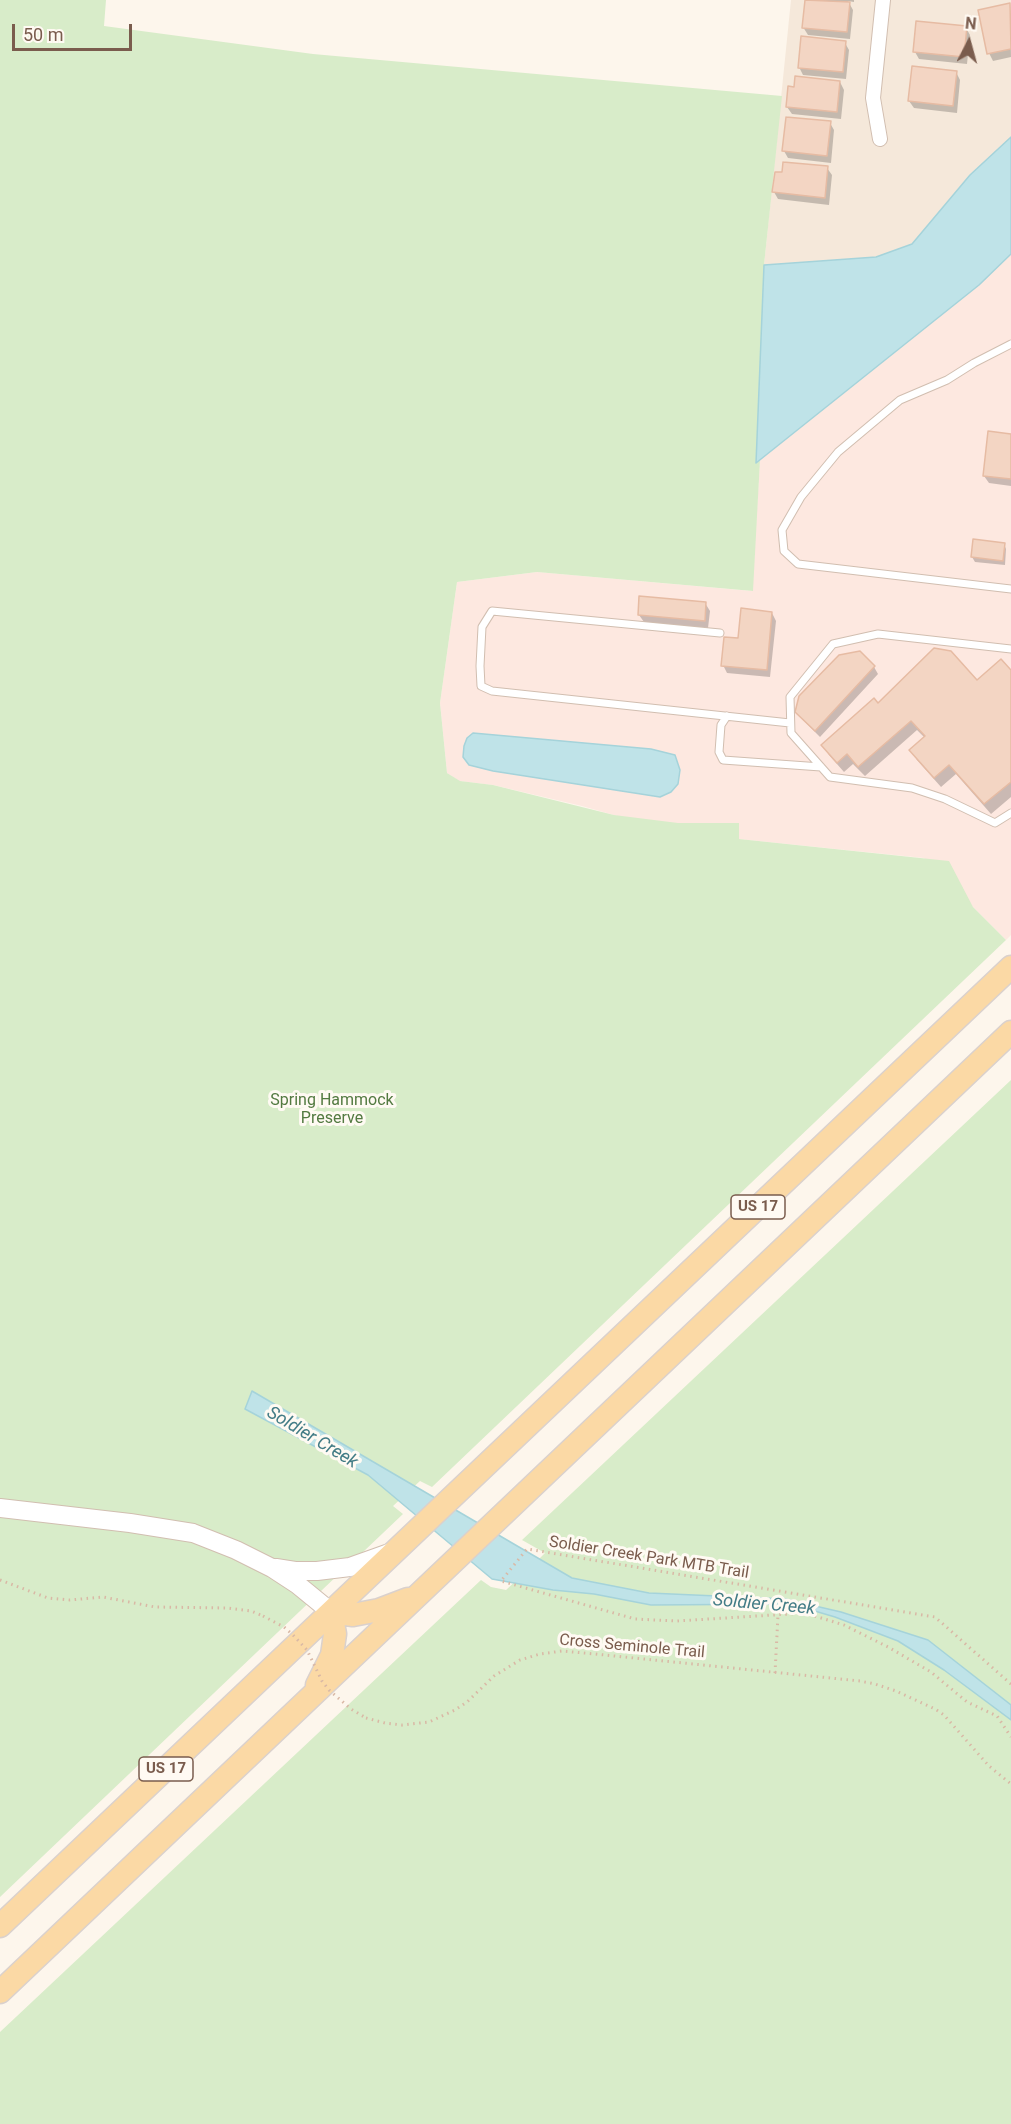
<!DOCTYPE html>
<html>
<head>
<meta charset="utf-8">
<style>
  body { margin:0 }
  #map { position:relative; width:1011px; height:2124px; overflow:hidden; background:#fdf6ec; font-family:Roboto,sans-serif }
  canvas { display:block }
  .north { position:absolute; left:939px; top:12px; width:60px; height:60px; -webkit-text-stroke:4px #fffaf3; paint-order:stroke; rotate:6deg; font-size:16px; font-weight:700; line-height:24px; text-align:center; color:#7a5c4d }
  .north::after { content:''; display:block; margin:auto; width:21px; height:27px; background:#7a5c4d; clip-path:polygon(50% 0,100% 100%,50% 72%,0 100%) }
  .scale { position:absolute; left:12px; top:24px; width:120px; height:27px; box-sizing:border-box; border:3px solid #7a5c4d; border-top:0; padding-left:8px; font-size:18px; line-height:21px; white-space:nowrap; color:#7a5c4d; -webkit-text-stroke:4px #fffaf3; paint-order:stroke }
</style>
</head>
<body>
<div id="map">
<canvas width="1011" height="2124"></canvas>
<div class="north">N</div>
<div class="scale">50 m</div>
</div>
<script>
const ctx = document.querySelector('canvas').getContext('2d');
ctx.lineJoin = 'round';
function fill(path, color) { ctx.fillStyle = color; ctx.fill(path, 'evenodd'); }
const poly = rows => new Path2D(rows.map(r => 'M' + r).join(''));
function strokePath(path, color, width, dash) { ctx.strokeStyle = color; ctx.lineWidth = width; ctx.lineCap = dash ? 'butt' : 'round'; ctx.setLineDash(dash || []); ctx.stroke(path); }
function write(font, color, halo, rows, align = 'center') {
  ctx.font = font + ' Roboto,sans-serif'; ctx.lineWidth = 6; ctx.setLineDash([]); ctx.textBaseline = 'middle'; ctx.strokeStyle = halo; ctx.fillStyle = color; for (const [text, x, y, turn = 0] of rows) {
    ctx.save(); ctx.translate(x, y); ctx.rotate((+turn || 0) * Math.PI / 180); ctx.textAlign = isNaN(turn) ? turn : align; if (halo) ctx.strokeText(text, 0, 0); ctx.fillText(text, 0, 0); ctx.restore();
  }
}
fill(poly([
  [791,0,1011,0,1011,137,970,175,912,244,876,257,764,265]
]), '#f5e8da');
fill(poly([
  [1011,254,1011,935,1006,940,924,858,738,839,739,824,642,823,582,806,493,785,459,781,447,773,440,703,457,582,537,572,752,591,760,460,979,285],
  [473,733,651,749,675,755,660,797,493,771,469,765]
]), '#fde8e0');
fill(poly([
  [0,0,106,0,104,26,313,54,782,96,764,265,757,462,760,460,753,591,537,572,457,582,440,703,447,773,460,781,493,785,614,815,678,823,739,823,739,839,949,861,973,907,1006,940,432,1487,420,1481,393,1506,403,1514,362,1553,353,1556,342,1571,0,1897],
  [1011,1080,1011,2124,0,2124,0,2032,481,1580,491,1587,506,1590,533,1565,545,1553,522,1540]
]), '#d8ecc9');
const water = poly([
  [1011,137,1011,254,979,285,756,463,764,265,876,257,912,244,970,175,1011,137],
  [473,733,651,749,675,755,680,770,678,784,671,792,660,797,493,771,469,765,463,757,464,746,467,738,473,733],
  [252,1391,572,1578,649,1593,785,1599,841,1612,928,1640,1011,1705,1011,1720,944,1670,898,1641,835,1617,791,1604,651,1605,594,1594,553,1590,492,1579,368,1475,245,1409,252,1391]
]);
fill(water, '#bfe3e8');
strokePath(water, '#a5d3da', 1.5);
fill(poly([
  [806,0,854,0,854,2,848,1,853,10,850,39,808,35,803,27],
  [1010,5,1011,57,993,61,989,53],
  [966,28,970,35,967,64,919,59,915,52],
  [845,43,849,50,846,79,803,75,799,67],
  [956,72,960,80,957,113,914,108,909,101],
  [840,82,844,90,841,119,792,114,787,107],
  [830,123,834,130,831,163,788,158,784,151],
  [827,168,832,175,829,205,778,199,774,192],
  [1011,435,1011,486,989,483,984,476],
  [1004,544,1006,549,1005,565,975,562,972,557],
  [705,603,710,611,708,628,644,622,639,615],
  [772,613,776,621,770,677,727,673,723,665,739,640],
  [874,667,878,674,820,737,802,719,797,711],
  [1011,672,1011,797,991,814,956,774,941,787,917,760,911,750,925,738,917,730,865,776,853,764,844,772,829,755,823,745,878,706]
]), '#0003');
const building = poly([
  [805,0,850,2,847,32,802,28,805,0],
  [1010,3,1011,49,987,54,978,10,1010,3],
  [916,21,967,26,964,57,913,52,916,21],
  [801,36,846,41,843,72,798,68,801,36],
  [912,66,957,71,953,106,908,101,912,66],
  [795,76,840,81,837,112,786,107,788,86,794,87,795,76],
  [786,117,831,121,827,156,782,151,786,117],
  [783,162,828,166,825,198,772,192,775,172,782,172,783,162],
  [988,431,1011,434,1011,479,983,476,988,431],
  [973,539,1005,543,1003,561,971,557,973,539],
  [639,596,706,602,705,621,638,615,639,596],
  [741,608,772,612,767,670,721,666,724,637,738,638,741,608],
  [934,648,951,651,977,680,1001,659,1011,670,1011,782,984,804,949,765,934,778,909,750,925,736,911,721,858,767,847,754,837,763,821,745,874,698,878,703,934,648],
  [860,651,875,666,815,731,795,712,799,696,839,655,860,651]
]);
fill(building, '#f3d5c3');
strokePath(building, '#e6bba3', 1.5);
const service = poly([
  [1011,344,974,363,947,380,900,400,838,452,801,497,782,530,784,551,798,564,1011,589],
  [720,633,492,611,482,627,480,666,481,686,492,691,790,723],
  [1011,649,878,634,833,644,790,697,791,733,830,777,912,788,945,799,995,823,1011,813],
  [727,716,721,725,719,752,723,760,821,767]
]);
const minor = poly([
  [880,139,873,98,883,0]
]);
const tertiary = poly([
  [0,1508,130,1523,193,1533,236,1550,272,1568,298,1585,331,1612],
  [276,1568,295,1571,317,1571,350,1567,392,1552]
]);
const primary = poly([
  [331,1612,353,1615,379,1610,408,1599],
  [317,1685,332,1655,335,1634,331,1612],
  [0,1926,1011,967],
  [0,1992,1011,1032]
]);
strokePath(service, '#d1beb0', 9);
strokePath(minor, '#d1beb0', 16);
strokePath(tertiary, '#d1beb0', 20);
strokePath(primary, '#dad1cd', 25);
strokePath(poly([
  [0,1580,48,1598,70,1600,103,1597,155,1607,227,1608,251,1611,263,1616],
  [775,1673,778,1615],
  [1011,1684,935,1617,527,1549,501,1581,635,1619,677,1621,805,1613,844,1625,888,1647,931,1672,967,1702,997,1716,1011,1737],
  [366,1718,385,1723,402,1725,429,1722,455,1710,467,1702,494,1676,520,1660,540,1654,562,1651,595,1654,860,1681,875,1684,896,1691,935,1709,944,1715,989,1766,1011,1784]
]), '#d9b8a5', 3, [1.5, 4.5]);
strokePath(service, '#fff', 7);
strokePath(minor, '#fff', 14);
strokePath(tertiary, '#fff', 18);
strokePath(primary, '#fbd9a5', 22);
strokePath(poly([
  [263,1616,284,1627,293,1635,307,1650,322,1681,329,1690,351,1709,366,1718]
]), '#d9b8a5', 3, [1.5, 4.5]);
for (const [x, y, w] of [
  [758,1207,54],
  [166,1769,54]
]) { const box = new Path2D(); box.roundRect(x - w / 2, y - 12, w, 24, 4.5); ctx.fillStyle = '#fffaf3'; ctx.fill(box); strokePath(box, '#7a5c4d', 1.5); }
write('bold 15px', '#7a5c4d', null, [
  ["US 17",758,1207],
  ["US 17",166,1769]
]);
write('16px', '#537a41', '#fffaf3', [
  ["Spring Hammock",332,1101],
  ["Preserve",332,1119]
]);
write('16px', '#7a5c4d', '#fffaf3', [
  ["Soldier Creek Park MTB Trail",649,1558,9],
  ["Cross Seminole Trail",632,1647,5]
]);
write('italic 18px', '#437c86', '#fffaf3', [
  ["Soldier Creek",312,1438,31],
  ["Soldier Creek",764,1605,5]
]);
</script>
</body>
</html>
